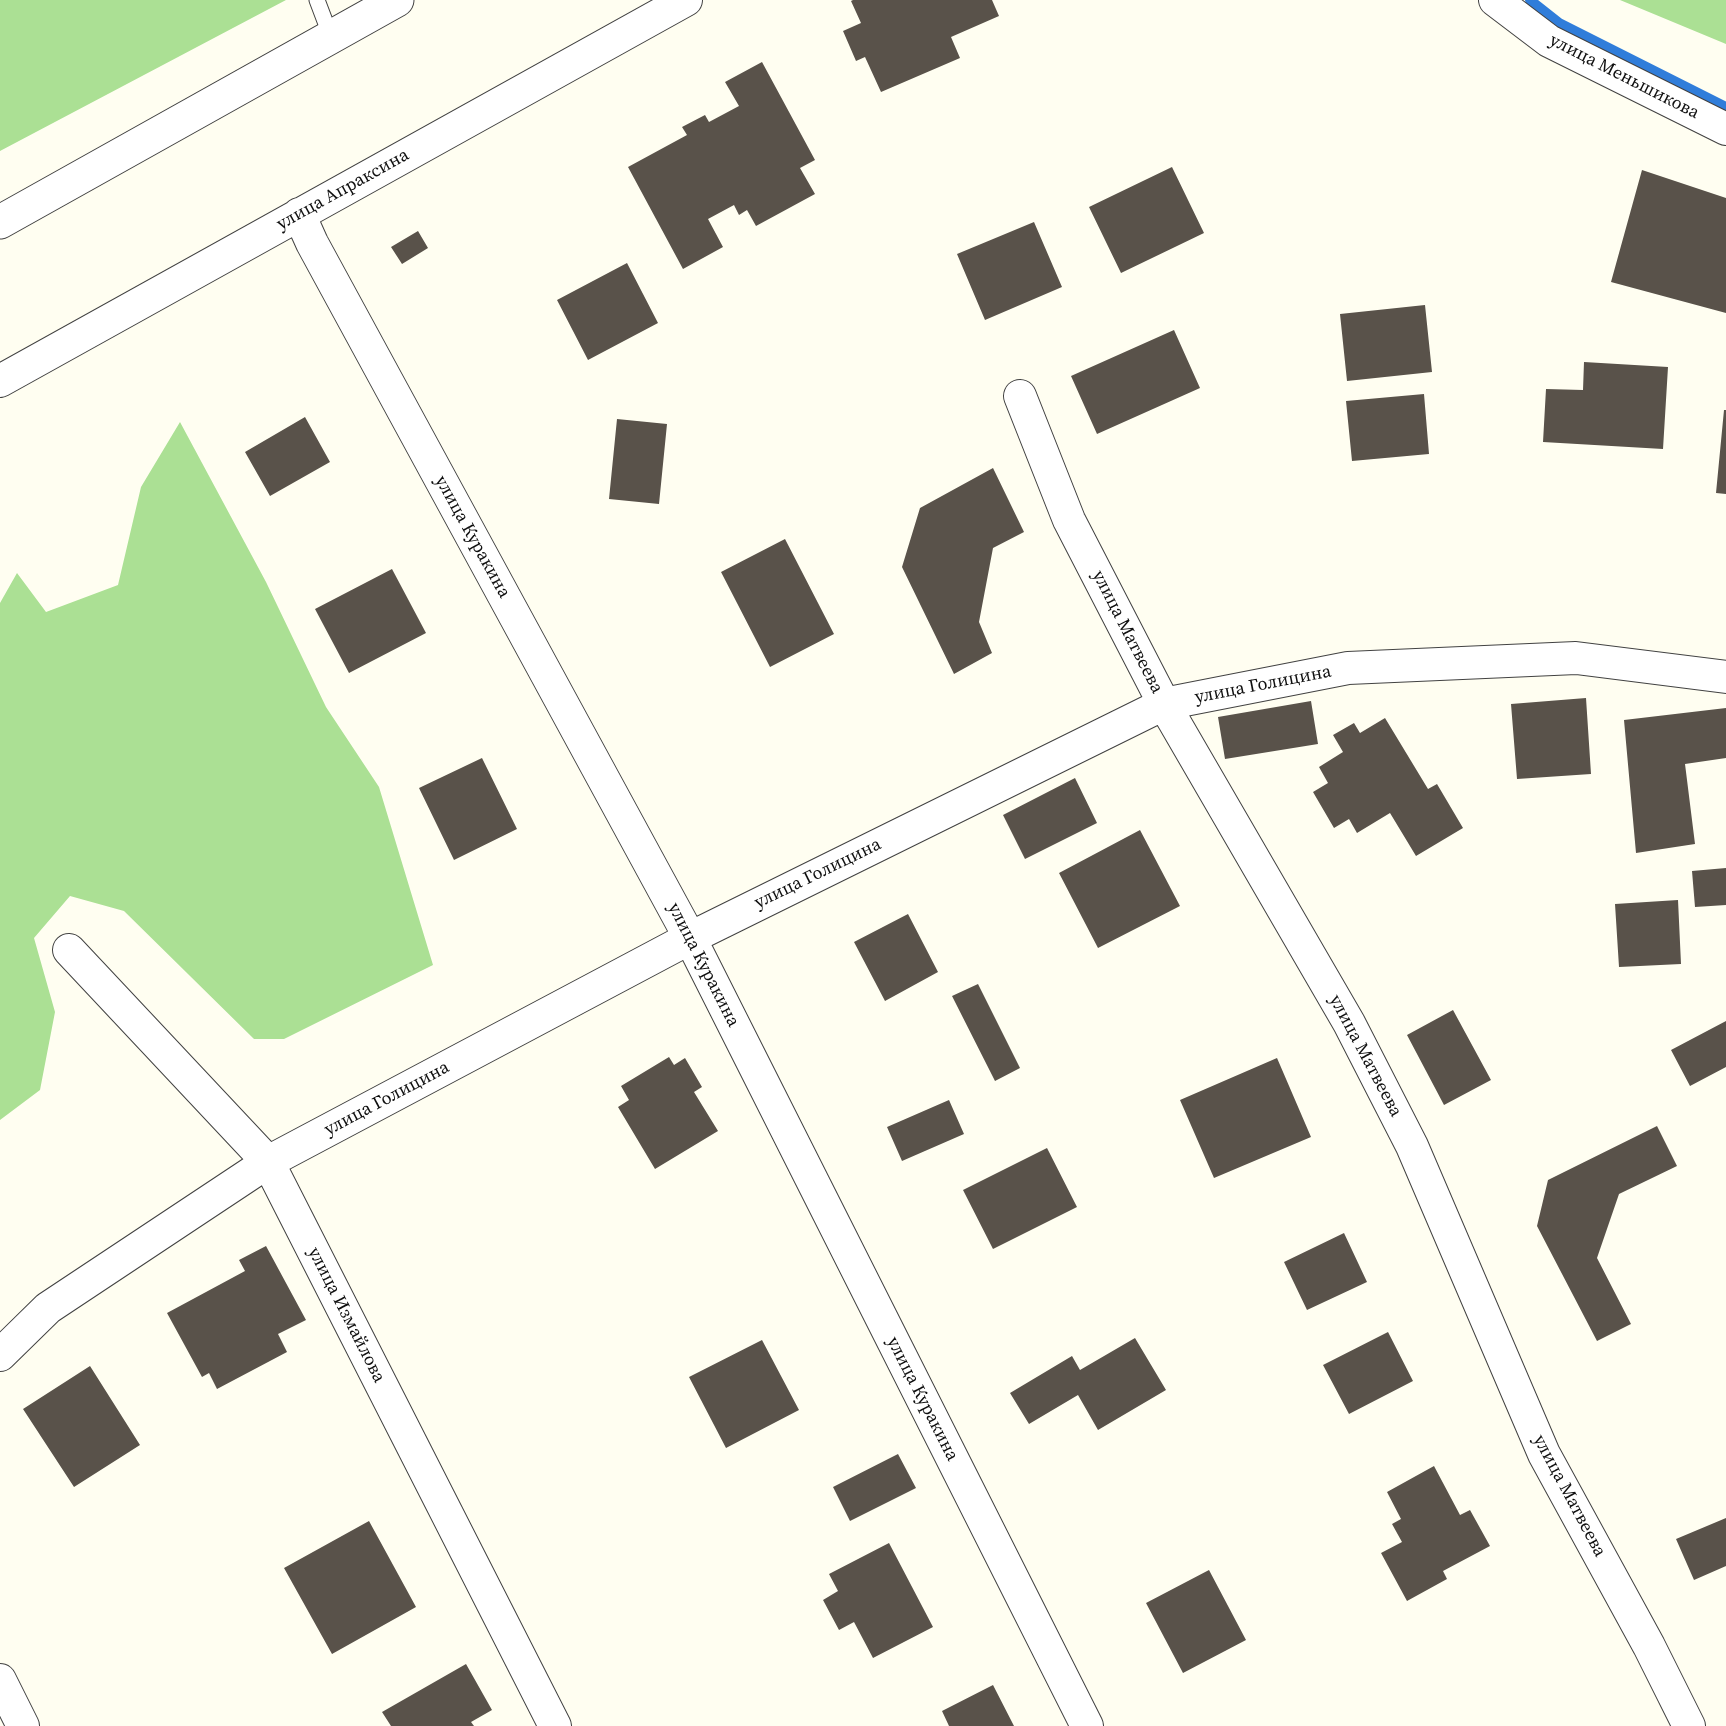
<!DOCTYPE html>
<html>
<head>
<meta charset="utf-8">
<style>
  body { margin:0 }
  canvas { display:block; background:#fffef1 }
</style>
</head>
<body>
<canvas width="1726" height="1726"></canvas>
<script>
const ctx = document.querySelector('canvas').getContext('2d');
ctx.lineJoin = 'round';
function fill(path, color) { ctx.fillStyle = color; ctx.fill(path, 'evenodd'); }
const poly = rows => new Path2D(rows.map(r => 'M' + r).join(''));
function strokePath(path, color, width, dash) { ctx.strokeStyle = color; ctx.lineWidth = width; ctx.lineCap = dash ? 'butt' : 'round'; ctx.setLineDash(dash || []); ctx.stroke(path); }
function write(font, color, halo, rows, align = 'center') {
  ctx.font = font + ' "Source Serif 4",serif'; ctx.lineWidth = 6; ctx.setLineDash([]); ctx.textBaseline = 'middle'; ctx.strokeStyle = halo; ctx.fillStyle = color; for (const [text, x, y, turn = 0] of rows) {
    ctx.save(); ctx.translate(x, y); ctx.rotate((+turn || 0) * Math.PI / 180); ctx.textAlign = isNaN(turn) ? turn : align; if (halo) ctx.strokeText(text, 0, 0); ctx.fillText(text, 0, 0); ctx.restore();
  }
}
fill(poly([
  [0,0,286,0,0,151],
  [1620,0,1726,0,1726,44],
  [180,422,266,582,326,707,379,787,433,965,284,1039,254,1039,124,911,70,896,34,938,55,1012,40,1090,0,1120,0,603,17,573,46,612,118,585,141,487]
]), '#abe094');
strokePath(poly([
  [1530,0,1559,23,1726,107]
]), '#307dda', 10);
fill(poly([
  [853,0,992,0,999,16,951,37,960,58,881,92,865,57,856,61,843,31,861,23,851,1],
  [762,62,815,160,800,168,815,194,756,226,747,210,739,215,734,205,708,219,723,247,683,269,628,167,687,135,682,127,705,115,709,122,739,106,725,82],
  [1172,167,1204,233,1121,273,1089,207],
  [1642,170,1726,198,1726,313,1611,282],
  [1034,222,1062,287,985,320,957,254],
  [418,231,428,248,402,264,391,247],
  [627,263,658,323,588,360,557,300],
  [1425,305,1432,372,1347,381,1340,314],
  [1174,330,1200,388,1097,434,1071,376],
  [1584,362,1668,367,1663,449,1543,442,1546,389,1583,390],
  [1424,394,1429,454,1352,461,1346,401],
  [1724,410,1726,410,1726,494,1716,493],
  [305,417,330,462,270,496,245,452],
  [617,419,667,424,659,504,609,499],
  [993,468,1024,532,993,548,979,622,992,653,954,674,902,567,920,508],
  [785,539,834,634,770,667,721,572],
  [392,569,426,633,349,673,315,609],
  [1586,698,1591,774,1517,779,1511,704],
  [1311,701,1318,744,1225,759,1218,717],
  [1726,708,1726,758,1685,764,1695,844,1636,853,1624,720],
  [1385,718,1428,789,1437,784,1463,828,1416,856,1390,813,1357,833,1349,819,1334,828,1313,792,1328,783,1319,767,1343,752,1333,735,1354,723,1360,733],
  [482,758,517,829,454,860,419,788],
  [1075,778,1097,823,1025,859,1003,815],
  [1140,830,1180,906,1098,948,1059,873],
  [1726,868,1726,905,1695,907,1692,871],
  [1678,900,1681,964,1619,967,1615,904],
  [908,914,938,972,885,1001,854,942],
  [978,984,1020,1068,995,1081,952,996],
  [1453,1010,1491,1080,1444,1105,1407,1035],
  [1726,1021,1726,1067,1690,1086,1671,1050],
  [669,1057,674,1065,685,1058,702,1087,694,1092,718,1131,655,1169,618,1107,629,1100,621,1086],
  [1277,1058,1311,1137,1214,1178,1180,1100],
  [949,1100,964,1134,902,1161,887,1127],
  [1657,1126,1677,1166,1619,1194,1597,1258,1631,1324,1597,1341,1537,1226,1548,1180],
  [1047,1148,1077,1207,993,1249,963,1190],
  [1344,1233,1367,1282,1307,1310,1284,1262],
  [266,1246,306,1320,278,1334,287,1352,217,1389,209,1373,202,1377,167,1313,245,1271,239,1260],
  [1388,1332,1413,1381,1349,1414,1323,1365],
  [1135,1338,1166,1390,1098,1430,1078,1395,1029,1424,1010,1393,1072,1356,1080,1370],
  [762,1340,799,1410,726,1448,689,1377],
  [90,1366,140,1445,74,1487,23,1409],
  [898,1454,916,1488,850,1521,833,1487],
  [1434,1466,1460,1515,1470,1510,1490,1546,1443,1571,1447,1579,1407,1601,1381,1553,1402,1542,1392,1524,1401,1519,1387,1492],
  [1726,1518,1726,1566,1694,1580,1676,1539],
  [369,1521,416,1607,332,1654,284,1568],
  [889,1543,933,1627,873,1658,854,1622,839,1630,823,1600,838,1591,829,1574],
  [1209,1570,1246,1640,1183,1673,1146,1603],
  [466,1664,492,1710,471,1722,474,1726,391,1726,382,1712],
  [993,1685,1014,1726,949,1726,942,1711]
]), '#59524a');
const service = poly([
  [317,0,331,37]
]);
const minor = poly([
  [1495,0,1549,41,1726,129],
  [299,214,312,243,690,938,1087,1726],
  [0,381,686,0],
  [1020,396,1069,520,1164,704,1349,1023,1412,1146,1544,1454,1649,1646,1689,1726],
  [69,950,268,1162,555,1726],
  [0,1355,48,1308,268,1162,690,938,1164,704,1348,668,1576,658,1726,677],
  [0,1680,23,1726]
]);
const tertiary = poly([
  [0,222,397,0]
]);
strokePath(service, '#424242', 17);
strokePath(minor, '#424242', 34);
strokePath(tertiary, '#424242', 35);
strokePath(service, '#fff', 15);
strokePath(minor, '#fff', 32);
strokePath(tertiary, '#fff', 33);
write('18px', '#0f0f0f', '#fff', [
  ["улица Меньшикова",1624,77,27],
  ["улица Апраксина",343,190,-29],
  ["улица Куракина",472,537,61],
  ["улица Матвеева",1127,632,63],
  ["улица Голицина",1263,685,-11],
  ["улица Голицина",818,874,-26],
  ["улица Куракина",703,965,63],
  ["улица Матвеева",1365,1056,62],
  ["улица Голицина",387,1099,-28],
  ["улица Измайлова",346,1315,63],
  ["улица Куракина",922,1399,63],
  ["улица Матвеева",1569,1496,62]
]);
</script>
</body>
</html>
